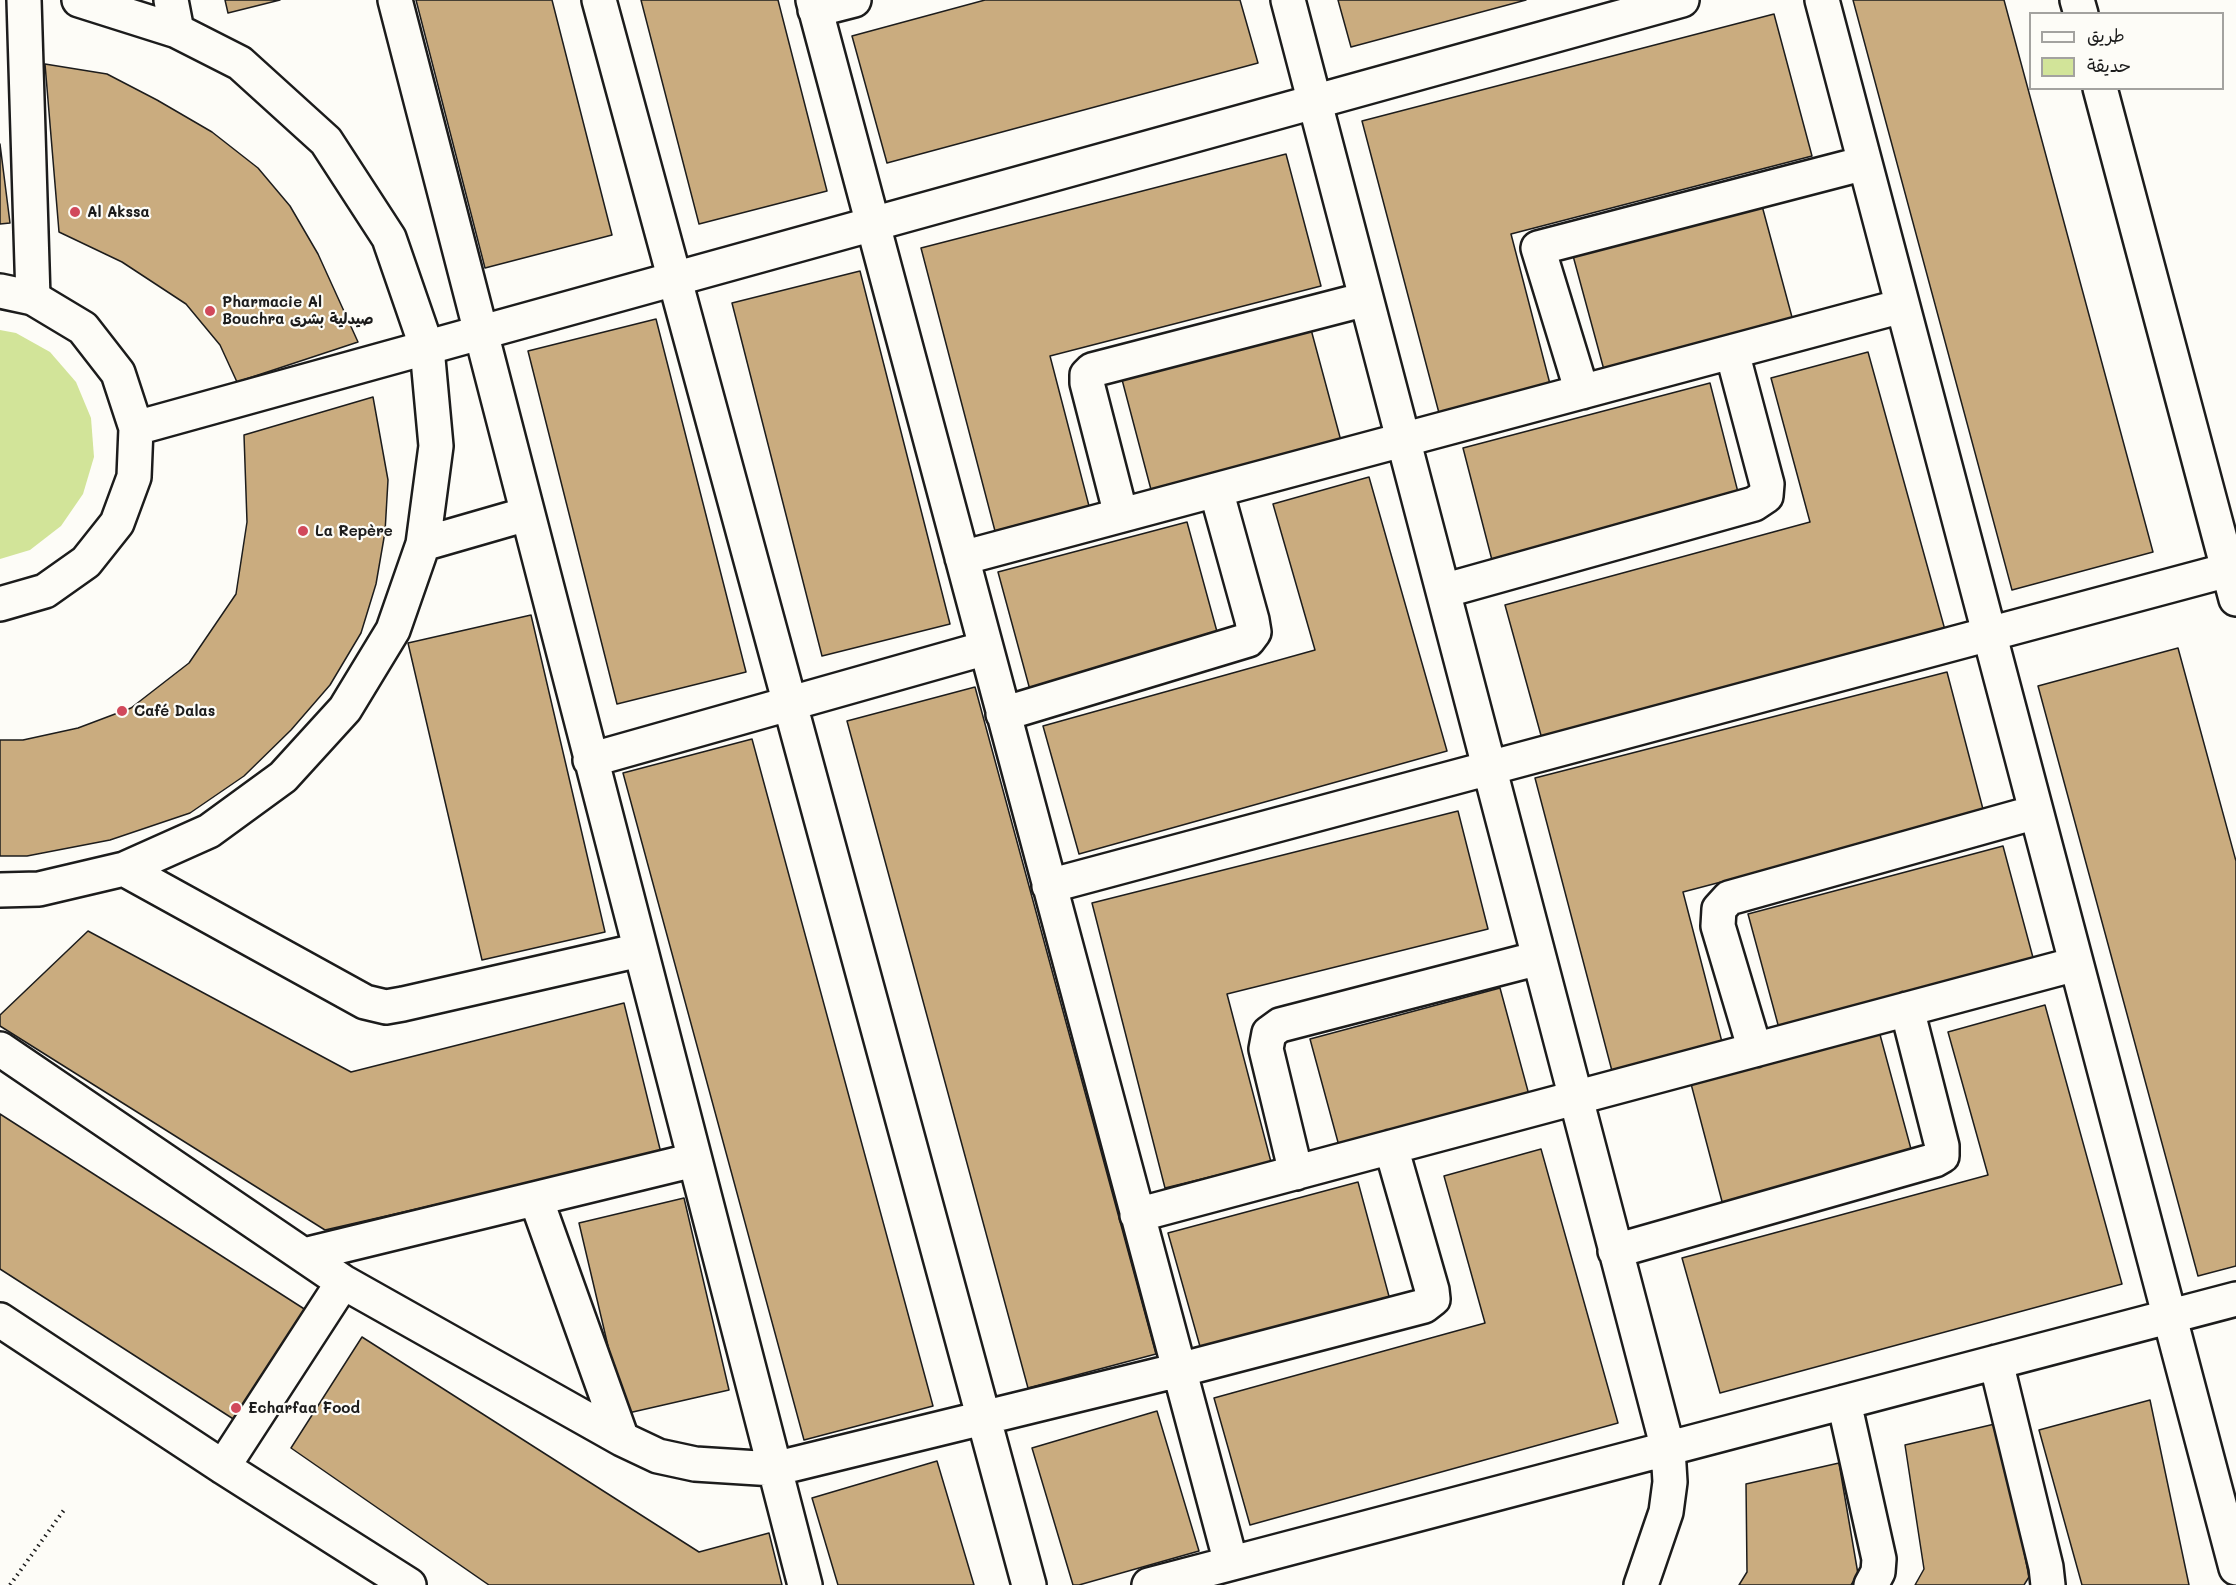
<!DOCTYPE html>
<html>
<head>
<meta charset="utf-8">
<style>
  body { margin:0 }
  #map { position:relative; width:2236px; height:1585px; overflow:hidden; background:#fdfcf7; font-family:Mali,"Playpen Sans Arabic",sans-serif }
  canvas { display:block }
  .legend { position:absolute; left:2029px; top:12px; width:195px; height:78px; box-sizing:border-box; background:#fdfcf7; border:2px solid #a3a29f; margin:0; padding:8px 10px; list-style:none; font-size:18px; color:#1c1c1c }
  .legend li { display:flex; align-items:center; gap:12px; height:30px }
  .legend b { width:30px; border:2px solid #a3a29f }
</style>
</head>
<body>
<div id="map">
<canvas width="2236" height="1585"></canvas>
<ul class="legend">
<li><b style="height:8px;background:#fdfcf7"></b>طريق</li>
<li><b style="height:16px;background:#d2e499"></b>حديقة</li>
</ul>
</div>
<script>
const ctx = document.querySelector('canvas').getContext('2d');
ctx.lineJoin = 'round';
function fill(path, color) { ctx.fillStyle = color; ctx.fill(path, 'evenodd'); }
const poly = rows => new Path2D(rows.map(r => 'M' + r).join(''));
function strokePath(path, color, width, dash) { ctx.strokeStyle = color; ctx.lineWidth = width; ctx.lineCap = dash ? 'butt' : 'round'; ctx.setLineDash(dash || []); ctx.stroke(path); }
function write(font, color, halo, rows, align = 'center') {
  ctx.font = font + ' Mali,"Playpen Sans Arabic",sans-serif'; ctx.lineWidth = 4.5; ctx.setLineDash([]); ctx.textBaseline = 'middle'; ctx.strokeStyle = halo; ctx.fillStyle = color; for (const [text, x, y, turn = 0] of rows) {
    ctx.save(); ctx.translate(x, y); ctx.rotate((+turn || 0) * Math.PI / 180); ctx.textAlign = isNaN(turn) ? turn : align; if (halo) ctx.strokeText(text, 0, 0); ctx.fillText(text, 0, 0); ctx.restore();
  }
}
fill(poly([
  [0,330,16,333,50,352,76,382,91,418,94,457,83,494,61,526,30,550,0,559]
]), '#d2e499');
const building = poly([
  [225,0,280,0,228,13,225,0],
  [416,0,552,0,612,235,485,268,416,0],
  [641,0,778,0,827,191,699,224,641,0],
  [985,0,1240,0,1258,63,887,163,852,36,985,0],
  [1338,0,1526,0,1351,47,1338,0],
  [1853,0,2004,0,2153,552,2012,590,1853,0],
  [1774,14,1812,156,1511,234,1550,384,1439,413,1362,121,1774,14],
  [45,64,107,74,157,100,212,132,258,168,290,206,318,254,358,342,237,382,220,345,186,304,122,262,59,232,45,64],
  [0,144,10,223,0,224,0,144],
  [1286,154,1321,286,1050,356,1089,506,995,531,921,248,1286,154],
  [1761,202,1796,332,1607,381,1572,252,1761,202],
  [860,271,950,624,822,656,732,303,860,271],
  [656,319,746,672,617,704,528,351,656,319],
  [1309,322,1344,452,1154,501,1120,372,1309,322],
  [1868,352,1945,630,1542,739,1505,605,1810,522,1771,378,1868,352],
  [1710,383,1740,500,1493,564,1463,448,1710,383],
  [373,397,388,480,385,532,376,584,361,633,330,685,291,730,244,776,190,813,110,840,27,856,0,856,0,740,23,740,78,728,131,708,189,663,236,594,247,522,244,435,373,397],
  [1369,477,1447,751,1079,854,1043,726,1315,650,1273,504,1369,477],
  [1187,522,1219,639,1030,690,998,572,1187,522],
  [531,615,605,932,482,960,408,643,531,615],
  [2178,648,2236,861,2236,1266,2198,1276,2038,686,2178,648],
  [1947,672,1984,813,1683,892,1722,1042,1612,1071,1535,778,1947,672],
  [975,687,1156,1354,1028,1388,847,721,975,687],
  [752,739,933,1406,804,1440,623,773,752,739],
  [1458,811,1488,929,1227,994,1271,1162,1165,1188,1092,903,1458,811],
  [2003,846,2035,965,1780,1032,1748,914,2003,846],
  [88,931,351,1072,624,1003,661,1153,325,1230,0,1026,0,1015,88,931],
  [1500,988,1532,1106,1342,1157,1310,1039,1500,988],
  [2045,1005,2122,1284,1720,1393,1682,1258,1988,1175,1948,1032,2045,1005],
  [1879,1031,1914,1160,1724,1209,1690,1080,1879,1031],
  [0,1114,309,1312,238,1422,0,1269,0,1114],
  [1541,1149,1618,1423,1250,1525,1214,1398,1485,1323,1444,1176,1541,1149],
  [1358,1182,1390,1300,1201,1350,1168,1233,1358,1182],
  [684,1198,729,1390,624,1414,579,1223,684,1198],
  [362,1337,699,1552,769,1533,782,1585,489,1585,291,1448,362,1337],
  [2150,1400,2189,1585,2082,1585,2039,1430,2150,1400],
  [1157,1411,1199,1551,1079,1585,1073,1585,1032,1448,1157,1411],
  [1999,1423,2029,1577,2024,1585,1915,1585,1924,1569,1905,1445,1999,1423],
  [937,1461,974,1585,838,1585,812,1498,937,1461],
  [1839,1463,1858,1574,1851,1585,1739,1585,1747,1572,1746,1484,1839,1463]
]);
fill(building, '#caac7f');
strokePath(building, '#1c1c1c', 1.5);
const street = poly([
  [24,0,33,298],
  [171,0,177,31],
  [395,0,805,1585],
  [599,0,1029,1585],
  [813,0,1231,1563],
  [1288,0,1668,1449,1670,1482,1666,1512,1641,1585],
  [1822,0,2236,1568],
  [815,10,854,0],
  [1582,392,1538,248,1865,163],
  [1121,515,1087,383,1087,375,1092,370,1366,299],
  [423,544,527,514],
  [962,558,1902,306],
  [1443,591,1754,504,1766,496,1767,484,1732,352],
  [1003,714,1248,640,1254,632,1252,620,1216,490],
  [590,760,986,648],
  [124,869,365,1002,386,1007,403,1004,640,950],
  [1049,886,2228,570],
  [0,890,39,889,124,869,209,831,283,777,345,709,393,630,423,544,436,446,427,348,389,238,326,141,240,63,177,31,79,0],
  [0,1049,343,1282,622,1439,658,1456,695,1464,774,1469,1179,1370,1424,1306,1433,1299,1432,1290,1391,1147],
  [1755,1050,1718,926,1719,909,1729,898,2036,812],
  [1296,1173,1266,1049,1269,1033,1280,1025,1539,958],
  [536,1199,622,1439],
  [1137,1215,2076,964],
  [1615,1251,1935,1160,1942,1156,1942,1146,1907,1009],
  [304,1255,694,1160],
  [0,1320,223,1467,409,1585],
  [1996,1362,2046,1567,2048,1585],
  [1844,1402,1879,1559,1878,1572,1871,1585],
  [223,1467,343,1282],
  [1149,1585,2236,1299]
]);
const secondary = poly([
  [2077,0,2081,14],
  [2100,88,2236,599],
  [0,291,33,298,83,328,118,373,136,428,134,477,117,523,86,562,45,591,0,604],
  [136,428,1682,0]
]);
strokePath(street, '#1c1c1c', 38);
strokePath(secondary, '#1c1c1c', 38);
strokePath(poly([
  [10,1585,64,1510]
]), '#1c1c1c', 4, [1.5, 4.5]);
strokePath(street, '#fdfcf7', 33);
strokePath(secondary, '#fdfcf7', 33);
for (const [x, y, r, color] of [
  [75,212,6,"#d1495b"],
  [210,311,6,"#d1495b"],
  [303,531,6,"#d1495b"],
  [122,711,6,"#d1495b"],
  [236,1408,6,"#d1495b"]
]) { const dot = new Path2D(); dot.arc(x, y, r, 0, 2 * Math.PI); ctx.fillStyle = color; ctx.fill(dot); strokePath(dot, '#fdfcf7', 2); }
write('bold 15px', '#1c1c1c', '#fdfcf7', [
  ["Al Akssa",87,212],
  ["Pharmacie Al",222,302],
  ["Bouchra صيدلية بشرى",222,319],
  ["La Repère",315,531],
  ["Café Dalas",134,711],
  ["Echarfaa Food",248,1408]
], 'left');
</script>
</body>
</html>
